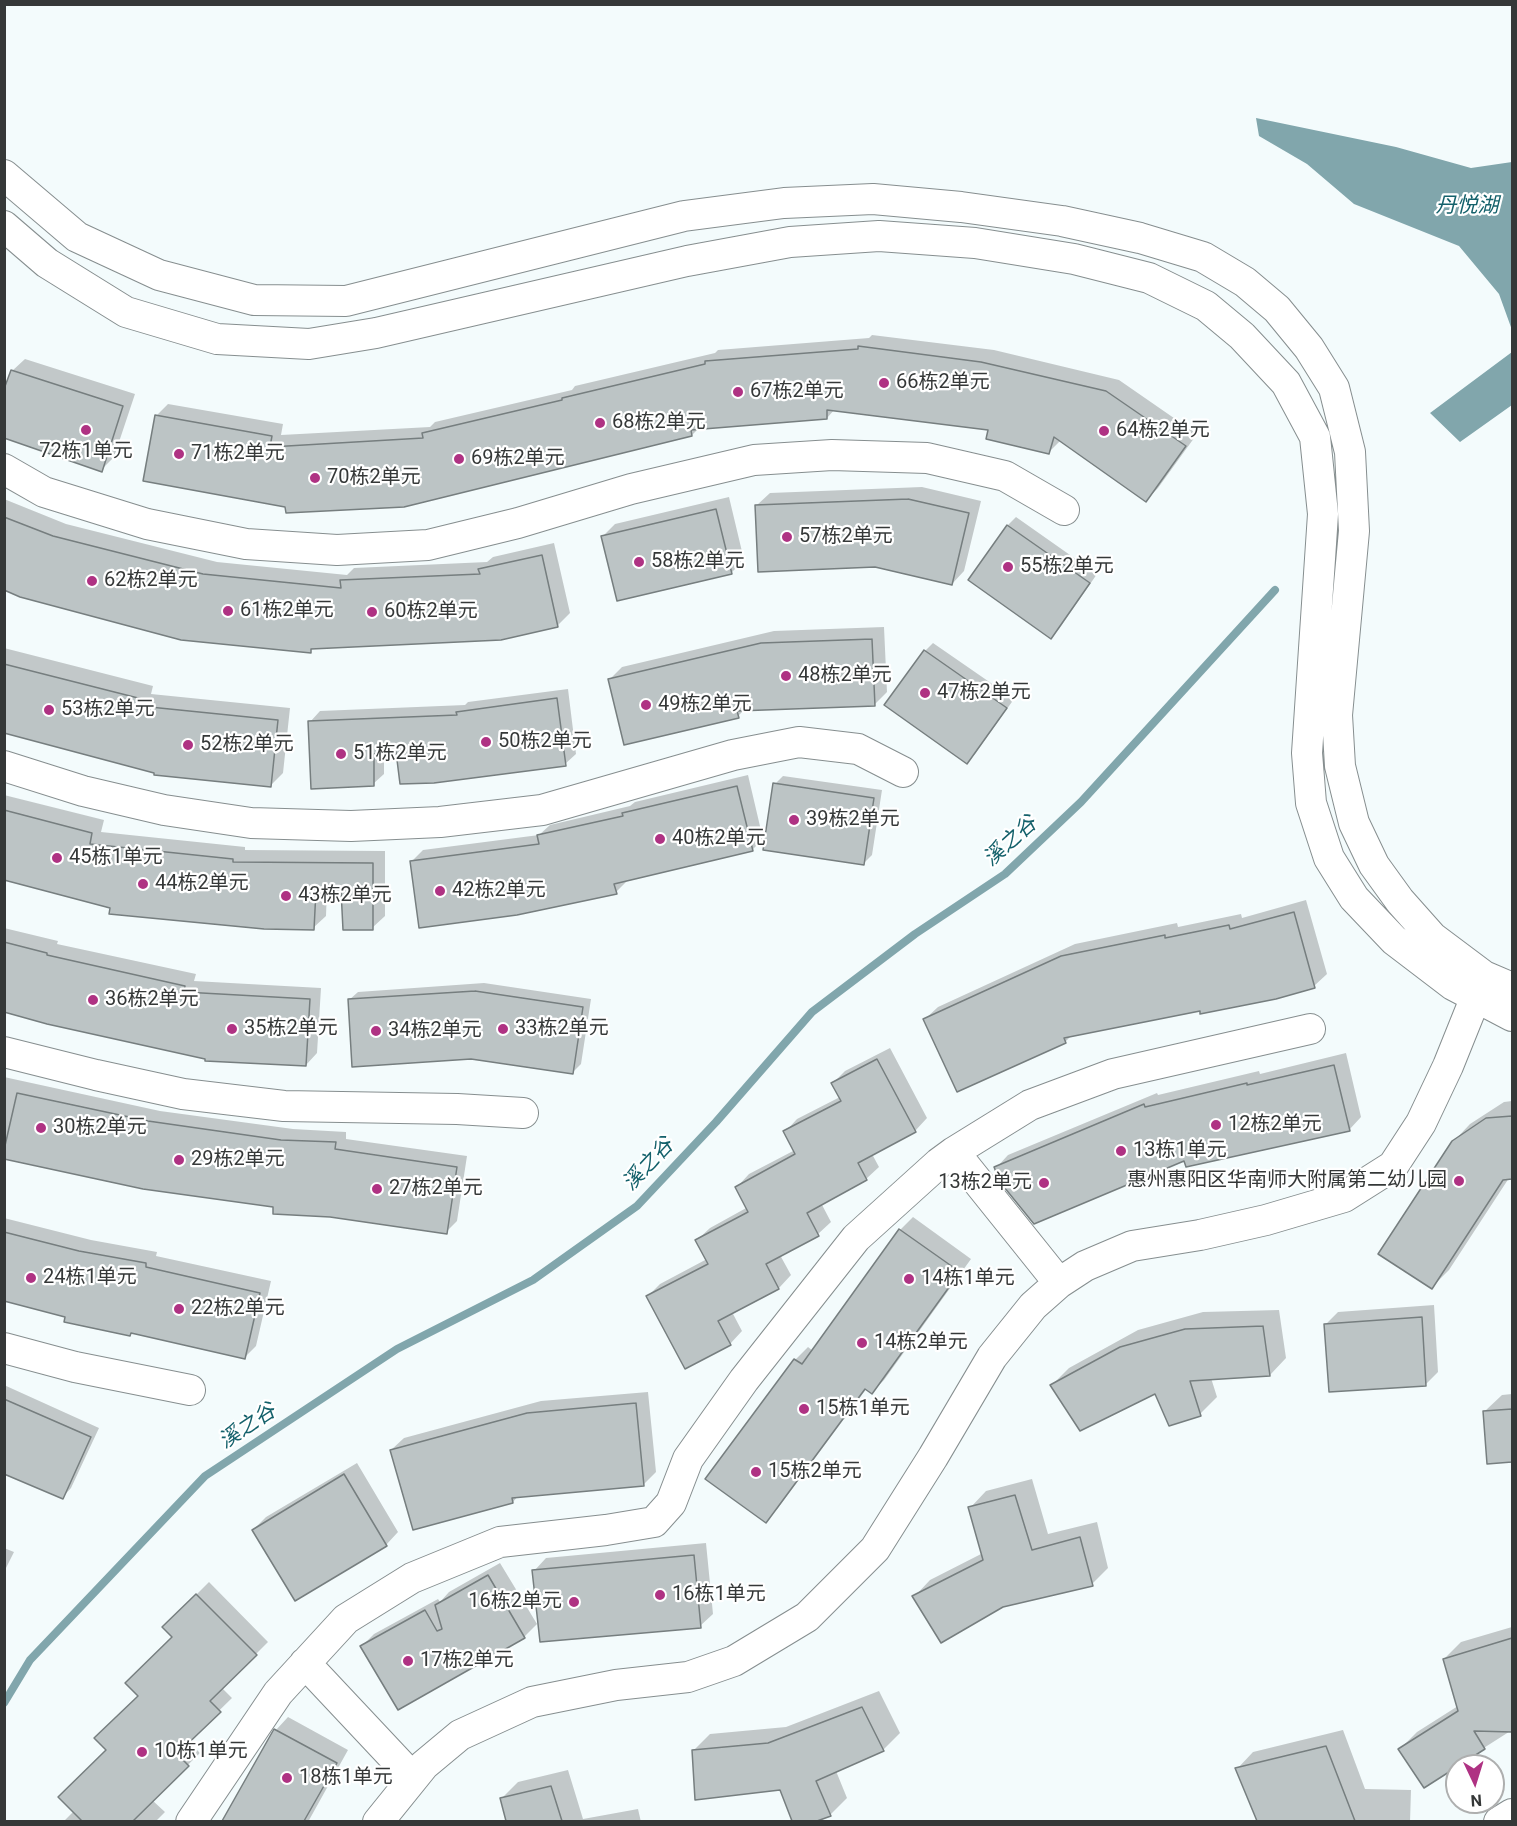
<!DOCTYPE html>
<html>
<head>
<meta charset="utf-8">
<style>
  body { margin:0 }
  #map { position:relative; width:1517px; height:1826px; overflow:hidden; background:#f3fbfc; font-family:Roboto,sans-serif }
  canvas { display:block }
  .frame { position:absolute; inset:0; border:6px solid #353838; pointer-events:none }
  .north { position:absolute; left:1445px; top:1754px; width:60px; height:60px; box-sizing:border-box; background:#fff; border:2px solid #aeafaf; border-radius:50%; rotate:176deg; font-size:16px; font-weight:700; line-height:24px; text-align:center; color:#353838 }
  .north::after { content:''; display:block; margin:auto; width:21px; height:27px; background:#af3283; clip-path:polygon(50% 0,100% 100%,50% 72%,0 100%) }
</style>
</head>
<body>
<div id="map">
<canvas width="1517" height="1826"></canvas>
<div class="frame"></div>
<div class="north">N</div>
</div>
<script>
const ctx = document.querySelector('canvas').getContext('2d');
ctx.lineJoin = 'round';
function fill(path, color) { ctx.fillStyle = color; ctx.fill(path, 'evenodd'); }
const poly = rows => new Path2D(rows.map(r => 'M' + r).join(''));
function strokePath(path, color, width, dash) { ctx.strokeStyle = color; ctx.lineWidth = width; ctx.lineCap = dash ? 'butt' : 'round'; ctx.setLineDash(dash || []); ctx.stroke(path); }
function write(font, color, halo, rows, align = 'center') {
  ctx.font = font + ' Roboto,"Noto Sans SC",sans-serif'; ctx.lineWidth = 4.5; ctx.setLineDash([]); ctx.textBaseline = 'middle'; ctx.strokeStyle = halo; ctx.fillStyle = color; for (const [text, x, y, turn = 0] of rows) {
    ctx.save(); ctx.translate(x, y); ctx.rotate((+turn || 0) * Math.PI / 180); ctx.textAlign = isNaN(turn) ? turn : align; if (halo) ctx.strokeText(text, 0, 0); ctx.fillText(text, 0, 0); ctx.restore();
  }
}
fill(poly([
  [1256,118,1396,147,1471,168,1512,162,1512,330,1499,294,1459,246,1354,204,1307,164,1259,136],
  [1512,352,1512,405,1460,442,1430,413]
]), '#81a6ac');
fill(poly([
  [872,335,994,350,1119,380,1197,434,1158,488,1146,500,1061,440,1049,452,990,429,835,409,827,418,699,428,692,435,287,506,156,416,168,404,283,424,281,435,430,427,435,422,572,390,575,386,715,353,718,350,869,338],
  [25,359,135,394,114,457,101,470,12,371],
  [922,487,981,501,964,571,952,584,757,505,770,493],
  [729,497,744,560,731,573,603,536,615,524],
  [4,499,66,524,217,562,347,575,354,568,487,562,493,557,554,543,570,613,557,626,315,647,310,651,4,588],
  [1016,517,1097,574,1059,629,1050,637,970,580,1008,525],
  [884,627,887,692,874,705,744,710,738,716,609,680,622,667,774,631],
  [933,643,1014,699,975,754,967,762,925,651],
  [4,648,153,686,151,694,290,708,283,773,270,786,155,772,4,731],
  [568,689,576,754,565,764,397,751,384,751,384,774,373,784,310,722,320,711,465,705,468,702],
  [748,775,763,839,752,850,627,879,627,881,616,892,412,861,423,850,539,835,550,825,630,806,635,802],
  [783,776,882,790,872,855,864,863,775,784],
  [4,795,104,820,101,832,245,847,245,850,385,851,385,916,372,928,342,888,327,888,326,916,313,928,111,907,4,878],
  [1306,900,1327,974,1314,986,1072,1035,1065,1042,925,1019,938,1007,1075,944,1177,923,1178,927,1241,914,1242,918],
  [4,928,58,941,57,944,196,974,194,981,321,988,317,1053,306,1065,207,1058,4,1011],
  [484,983,591,999,581,1064,573,1072,471,1058,349,1000,358,992],
  [890,1048,927,1118,915,1131,872,1154,879,1167,866,1179,821,1203,831,1222,818,1234,780,1255,791,1275,779,1288,732,1312,742,1331,730,1344,648,1296,660,1284,707,1259,697,1240,710,1228,748,1207,737,1187,749,1174,795,1150,785,1132,797,1119,840,1097,833,1083,845,1071],
  [1346,1053,1361,1117,1349,1130,1185,1159,996,1168,1008,1155,1157,1093,1158,1095,1259,1071,1260,1074],
  [4,1077,160,1111,293,1129,346,1132,346,1139,467,1156,457,1221,446,1232,275,1206,4,1158],
  [1512,1101,1512,1178,1509,1178,1449,1270,1432,1287,1453,1142,1470,1124,1504,1102],
  [913,1217,971,1259,884,1380,872,1392,867,1388,778,1508,766,1521,707,1479,795,1360,808,1347,813,1351,900,1230],
  [4,1218,91,1240,157,1252,156,1256,271,1281,256,1346,245,1357,4,1300],
  [1434,1305,1438,1372,1426,1384,1326,1324,1338,1312],
  [1279,1310,1286,1358,1270,1375,1211,1378,1217,1397,1200,1414,1155,1392,1052,1385,1069,1368,1138,1330,1203,1312],
  [4,1385,99,1428,71,1488,62,1498,4,1472],
  [648,1392,656,1472,643,1485,518,1496,513,1502,391,1450,404,1438,541,1401],
  [1512,1394,1512,1461,1489,1462,1485,1411,1502,1395],
  [357,1463,398,1532,386,1545,253,1530,266,1517],
  [1032,1479,1048,1534,1097,1522,1108,1568,1092,1584,1003,1605,914,1597,930,1580,983,1553,970,1508,986,1491],
  [706,1543,713,1614,700,1626,534,1571,546,1558],
  [4,1548,14,1552,4,1572],
  [500,1563,537,1624,524,1637,362,1646,374,1634,438,1599,440,1602,449,1592],
  [209,1582,268,1642,222,1688,232,1698,188,1741,200,1753,152,1800,165,1812,155,1822,63,1822,74,1811,174,1637,164,1627],
  [1512,1627,1512,1730,1424,1786,1400,1749,1417,1732,1458,1706,1444,1659,1461,1642],
  [879,1691,900,1733,883,1750,836,1771,847,1798,830,1815,812,1822,794,1822,781,1788,693,1751,710,1734,786,1727],
  [288,1717,348,1750,308,1822,224,1822,276,1730],
  [1343,1730,1365,1789,1411,1790,1410,1822,1258,1822,1237,1769,1253,1752],
  [568,1770,583,1819,638,1809,641,1822,508,1822,502,1798,518,1782]
]), '#0003');
strokePath(poly([
  [4,1703,30,1660,205,1476,397,1349,533,1280,637,1206,716,1122,812,1012,915,934,1005,874,1081,802,1275,590]
]), '#81a6ac', 8);
const building = poly([
  [858,346,981,362,1106,391,1186,446,1146,502,1054,437,1049,454,986,439,988,430,827,410,827,419,691,430,692,436,404,507,286,513,285,507,143,481,155,415,272,436,270,447,423,438,422,433,562,400,562,398,705,364,705,361,858,349,858,346],
  [11,370,123,406,102,472,4,438,4,389,11,370],
  [908,499,969,513,952,585,875,567,758,572,755,505,908,499],
  [716,509,732,574,617,601,601,536,716,509],
  [4,517,53,536,203,574,341,588,340,580,480,574,478,569,542,555,558,627,501,640,311,649,311,653,181,640,20,597,4,590,4,517],
  [1007,525,1090,583,1051,639,968,580,1007,525],
  [872,639,875,706,737,711,739,718,624,745,608,679,761,643,872,639],
  [924,650,1007,708,967,764,884,705,924,650],
  [4,664,142,699,140,706,278,720,271,787,154,775,154,773,4,733,4,664],
  [557,698,566,766,434,783,400,784,396,752,374,754,374,786,311,789,308,721,457,715,456,712,557,698],
  [773,783,874,798,864,865,763,850,773,783],
  [737,786,753,851,614,884,617,894,517,915,419,928,410,861,539,844,537,835,623,816,622,813,737,786],
  [4,810,92,833,90,844,233,859,233,862,373,863,373,930,343,930,341,890,316,890,314,930,264,929,109,914,110,908,4,880,4,810],
  [1294,912,1315,988,1276,999,1200,1014,1200,1011,1064,1038,1066,1043,957,1092,923,1019,1061,956,1165,935,1165,938,1229,925,1230,929,1294,912],
  [4,942,47,953,47,955,185,986,184,992,310,999,306,1066,205,1061,205,1059,47,1024,4,1012,4,942],
  [475,991,583,1007,573,1074,471,1059,352,1067,348,999,475,991],
  [877,1059,916,1132,858,1163,867,1180,807,1213,819,1236,766,1264,779,1289,718,1321,731,1345,685,1369,646,1296,708,1264,695,1240,748,1212,735,1187,795,1154,783,1131,841,1101,831,1083,877,1059],
  [1334,1065,1350,1131,1186,1167,1184,1161,1034,1224,1000,1182,994,1167,1144,1104,1145,1107,1247,1083,1247,1085,1334,1065],
  [17,1093,148,1121,281,1140,336,1142,335,1149,457,1167,447,1234,330,1217,273,1214,273,1207,143,1189,4,1159,4,1150,17,1093],
  [1512,1116,1512,1179,1503,1180,1432,1289,1378,1254,1452,1141,1486,1118,1512,1116],
  [899,1229,960,1272,872,1394,865,1389,766,1523,705,1479,794,1359,802,1364,899,1229],
  [4,1232,79,1251,146,1263,146,1267,260,1293,245,1359,131,1333,130,1336,64,1322,65,1317,4,1301,4,1232],
  [1422,1317,1426,1386,1329,1392,1324,1324,1422,1317],
  [1263,1326,1270,1376,1190,1381,1201,1416,1169,1426,1155,1394,1080,1431,1050,1385,1120,1347,1185,1329,1263,1326],
  [4,1399,91,1437,63,1499,4,1474,4,1399],
  [636,1403,644,1486,512,1498,513,1503,413,1530,390,1450,527,1413,636,1403],
  [1512,1409,1512,1462,1487,1464,1483,1411,1512,1409],
  [344,1474,387,1546,295,1601,252,1530,344,1474],
  [1015,1495,1032,1550,1080,1537,1093,1586,1003,1607,941,1643,912,1596,983,1560,968,1507,1015,1495],
  [694,1555,701,1628,540,1642,532,1570,694,1555],
  [488,1575,525,1638,398,1710,360,1646,425,1610,437,1631,442,1629,435,1605,488,1575],
  [196,1594,257,1655,210,1701,221,1712,177,1754,189,1766,133,1821,82,1821,58,1797,106,1750,94,1738,138,1696,125,1683,172,1637,162,1627,196,1594],
  [1512,1638,1512,1732,1474,1731,1485,1749,1424,1788,1398,1749,1458,1711,1443,1659,1512,1638],
  [862,1707,884,1751,816,1781,831,1816,817,1821,792,1821,780,1790,695,1800,692,1750,768,1743,862,1707],
  [274,1729,337,1763,304,1821,222,1821,274,1729],
  [1326,1746,1355,1821,1257,1821,1235,1768,1326,1746],
  [551,1786,562,1821,506,1821,500,1798,551,1786]
]);
fill(building, '#bcc4c5');
strokePath(building, '#767e7f', 1.5);
const minor = poly([
  [4,175,77,237,159,275,254,300,346,301,684,216,784,203,873,199,961,207,1062,221,1140,238,1203,257,1245,282,1277,309,1309,348,1334,388,1350,452,1354,531,1337,715,1340,766,1354,823,1374,865,1400,901,1432,937,1484,976,1512,988],
  [4,226,47,263,126,312,217,339,309,344,376,333,687,261,790,242,879,236,975,243,1074,259,1149,278,1206,306,1242,336,1286,383,1315,437,1323,514,1307,753,1311,803,1329,858,1354,898,1394,940,1453,985,1512,1016],
  [4,469,44,492,147,524,246,544,337,550,428,545,518,523,631,489,754,460,832,455,927,458,1005,476,1064,510],
  [4,766,83,791,164,810,251,823,351,826,440,822,542,810,733,755,799,742,858,749,903,772],
  [4,1052,96,1075,183,1094,284,1106,457,1109,523,1113],
  [954,1152,1059,1283],
  [4,1348,75,1367,190,1390],
  [305,1663,413,1778],
  [191,1822,278,1693,346,1619,412,1578,500,1542,606,1530,654,1522,671,1503,688,1459,744,1380,856,1238,939,1163,954,1152,1030,1105,1113,1074,1310,1029],
  [378,1822,424,1765,460,1735,532,1702,616,1685,688,1677,734,1661,807,1617,875,1549,933,1457,992,1357,1033,1306,1059,1283,1085,1266,1132,1246,1200,1235,1266,1220,1344,1197,1393,1166,1421,1123,1448,1066,1483,979],
  [1499,1822,1512,1814]
]);
strokePath(minor, '#868e8f', 32);
strokePath(minor, '#fff', 30);
for (const [x, y, r, color] of [
  [884,383,6,"#af3283"],
  [738,392,6,"#af3283"],
  [600,423,6,"#af3283"],
  [86,430,6,"#af3283"],
  [1104,431,6,"#af3283"],
  [179,454,6,"#af3283"],
  [459,459,6,"#af3283"],
  [315,478,6,"#af3283"],
  [787,537,6,"#af3283"],
  [639,562,6,"#af3283"],
  [1008,567,6,"#af3283"],
  [92,581,6,"#af3283"],
  [228,611,6,"#af3283"],
  [372,612,6,"#af3283"],
  [786,676,6,"#af3283"],
  [925,693,6,"#af3283"],
  [646,705,6,"#af3283"],
  [49,710,6,"#af3283"],
  [486,742,6,"#af3283"],
  [188,745,6,"#af3283"],
  [341,754,6,"#af3283"],
  [794,820,6,"#af3283"],
  [660,839,6,"#af3283"],
  [57,858,6,"#af3283"],
  [143,884,6,"#af3283"],
  [440,891,6,"#af3283"],
  [286,896,6,"#af3283"],
  [93,1000,6,"#af3283"],
  [232,1029,6,"#af3283"],
  [503,1029,6,"#af3283"],
  [376,1031,6,"#af3283"],
  [1216,1125,6,"#af3283"],
  [41,1128,6,"#af3283"],
  [1121,1151,6,"#af3283"],
  [179,1160,6,"#af3283"],
  [1459,1181,6,"#af3283"],
  [1044,1183,6,"#af3283"],
  [377,1189,6,"#af3283"],
  [31,1278,6,"#af3283"],
  [909,1279,6,"#af3283"],
  [179,1309,6,"#af3283"],
  [862,1343,6,"#af3283"],
  [804,1409,6,"#af3283"],
  [756,1472,6,"#af3283"],
  [660,1595,6,"#af3283"],
  [574,1602,6,"#af3283"],
  [408,1661,6,"#af3283"],
  [142,1752,6,"#af3283"],
  [287,1778,6,"#af3283"]
]) { const dot = new Path2D(); dot.arc(x, y, r, 0, 2 * Math.PI); ctx.fillStyle = color; ctx.fill(dot); strokePath(dot, '#fff', 2); }
write('20px', '#353838', '#fff', [
  ["66栋2单元",896,383],
  ["67栋2单元",750,392],
  ["68栋2单元",612,423],
  ["64栋2单元",1116,431],
  ["72栋1单元",86,452,"center"],
  ["71栋2单元",191,454],
  ["69栋2单元",471,459],
  ["70栋2单元",327,478],
  ["57栋2单元",799,537],
  ["58栋2单元",651,562],
  ["55栋2单元",1020,567],
  ["62栋2单元",104,581],
  ["61栋2单元",240,611],
  ["60栋2单元",384,612],
  ["48栋2单元",798,676],
  ["47栋2单元",937,693],
  ["49栋2单元",658,705],
  ["53栋2单元",61,710],
  ["50栋2单元",498,742],
  ["52栋2单元",200,745],
  ["51栋2单元",353,754],
  ["39栋2单元",806,820],
  ["40栋2单元",672,839],
  ["45栋1单元",69,858],
  ["44栋2单元",155,884],
  ["42栋2单元",452,891],
  ["43栋2单元",298,896],
  ["36栋2单元",105,1000],
  ["35栋2单元",244,1029],
  ["33栋2单元",515,1029],
  ["34栋2单元",388,1031],
  ["12栋2单元",1228,1125],
  ["30栋2单元",53,1128],
  ["13栋1单元",1133,1151],
  ["29栋2单元",191,1160],
  ["惠州惠阳区华南师大附属第二幼儿园",1447,1181,"right"],
  ["13栋2单元",1032,1183,"right"],
  ["27栋2单元",389,1189],
  ["24栋1单元",43,1278],
  ["14栋1单元",921,1279],
  ["22栋2单元",191,1309],
  ["14栋2单元",874,1343],
  ["15栋1单元",816,1409],
  ["15栋2单元",768,1472],
  ["16栋1单元",672,1595],
  ["16栋2单元",562,1602,"right"],
  ["17栋2单元",420,1661],
  ["10栋1单元",154,1752],
  ["18栋1单元",299,1778]
], 'left');
write('italic 21px', '#14616b', '#fff', [
  ["丹悦湖",1467,207],
  ["溪之谷",1011,842,-42],
  ["溪之谷",649,1165,-47],
  ["溪之谷",248,1427,-34]
]);
</script>
</body>
</html>
